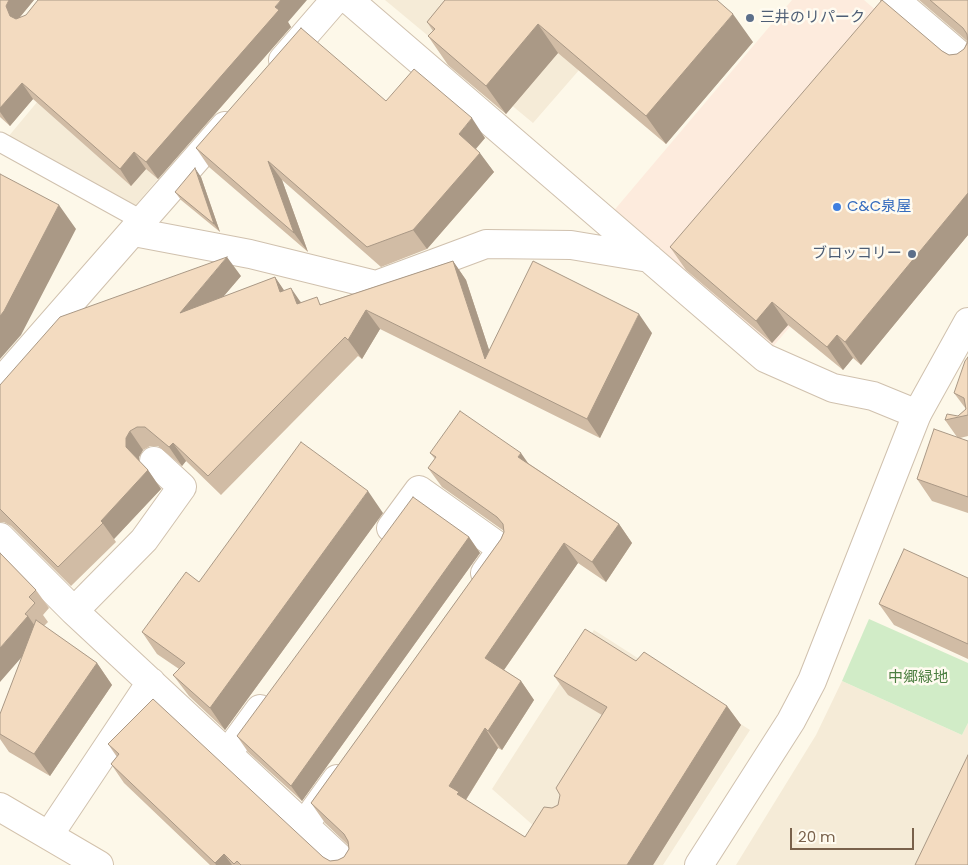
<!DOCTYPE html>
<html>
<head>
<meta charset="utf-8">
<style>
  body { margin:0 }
  #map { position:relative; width:968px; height:865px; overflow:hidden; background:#fdf8e9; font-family:Poppins,sans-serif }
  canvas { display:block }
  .scale { position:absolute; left:790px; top:828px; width:124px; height:22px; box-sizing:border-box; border:2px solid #79614b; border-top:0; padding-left:6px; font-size:15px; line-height:18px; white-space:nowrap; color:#79614b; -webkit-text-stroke:4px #fffbf0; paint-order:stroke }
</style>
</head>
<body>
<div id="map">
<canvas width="968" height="865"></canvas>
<div class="scale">20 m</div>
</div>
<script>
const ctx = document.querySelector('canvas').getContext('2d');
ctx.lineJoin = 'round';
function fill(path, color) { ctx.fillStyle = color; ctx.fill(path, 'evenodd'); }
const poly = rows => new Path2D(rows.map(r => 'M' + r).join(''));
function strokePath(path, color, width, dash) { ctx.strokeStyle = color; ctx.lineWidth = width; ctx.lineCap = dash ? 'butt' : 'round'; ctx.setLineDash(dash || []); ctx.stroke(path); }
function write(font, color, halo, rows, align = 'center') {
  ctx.font = font + ' Poppins,"Noto Sans JP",sans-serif'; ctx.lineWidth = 5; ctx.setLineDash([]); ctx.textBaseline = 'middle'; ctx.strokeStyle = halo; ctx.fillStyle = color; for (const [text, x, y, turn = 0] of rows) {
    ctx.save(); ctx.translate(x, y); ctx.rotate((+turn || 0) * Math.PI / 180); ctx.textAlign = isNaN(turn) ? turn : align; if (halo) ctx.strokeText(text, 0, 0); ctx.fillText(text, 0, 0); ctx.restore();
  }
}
fill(poly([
  [122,0,245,76,134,207,8,137],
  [385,0,640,0,533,123],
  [594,630,750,730,663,865,578,865,492,789],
  [842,681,962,735,968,723,968,865,736,865,816,735]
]), '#f5ebd7');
fill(poly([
  [792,0,864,0,968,89,968,119,770,350,611,214]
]), '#fdebdd');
fill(poly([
  [869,619,968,663,968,723,962,735,842,681]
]), '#d1ecc7');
const service = poly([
  [0,142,143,221]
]);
const minor = poly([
  [349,0,765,358,833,388,873,396,917,414],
  [895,0,968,62],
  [283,60,335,0],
  [134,232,250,254,376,285,486,244,571,245,649,258],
  [0,383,225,126],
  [391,528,419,490,502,549,485,573],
  [0,537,74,611,347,865],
  [74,611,144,540,182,487,154,461],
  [227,754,260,709],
  [304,825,337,779],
  [49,835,151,682]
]);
const tertiary = poly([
  [699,865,791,721,812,681,917,414,968,322]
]);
const secondary = poly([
  [0,807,99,865]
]);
strokePath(service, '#d0c1ae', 21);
strokePath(minor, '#d0c1ae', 30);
strokePath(tertiary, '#d0c1ae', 30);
strokePath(secondary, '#d3c2ac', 30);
strokePath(service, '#fff', 19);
strokePath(minor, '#fff', 28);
strokePath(tertiary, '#fff', 28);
strokePath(secondary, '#fff', 28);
fill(poly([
  [0,0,34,0,20,17,288,22,291,27,158,179,146,169,131,186,33,99,10,126,0,117],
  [445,0,753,42,666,144,558,53,506,114,448,65,428,36,433,31,427,22],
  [919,0,968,0,968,235,861,365,853,358,843,370,788,325,772,343,686,270,670,247,942,51,949,55,957,54,964,49,967,41],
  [386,101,485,138,476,149,494,172,427,249,381,267,282,180,308,252,209,167,196,148],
  [201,177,220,232,181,200,175,192],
  [453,261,466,280,489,350,652,333,600,438,380,329,362,359,358,356,221,495,186,461,182,466,158,446,150,446,143,450,139,457,139,461,148,470,161,489,114,539,116,542,71,586,11,526,4,522,0,522,0,385,241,276,223,297,275,277,284,291,301,302,322,304],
  [968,357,968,436,960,438,968,441,968,513,932,501,917,479,957,437,945,420,958,416,966,409,954,393],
  [430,453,528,463,619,524,632,543,606,582,578,563,504,670,521,681,534,700,502,750,498,748,466,800,525,837,552,808,558,805,602,715,568,695,554,676,636,661,727,706,741,725,653,865,210,865,124,783,111,764,117,757,108,744,330,861,338,860,344,857,349,849,348,845,325,823,311,803,501,539,504,531,442,487,428,468,435,459],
  [383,513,225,730,189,696,173,675,179,669,157,654,142,632,199,582],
  [469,537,480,553,302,801,248,752,237,736],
  [0,553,36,590,49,608,43,615,48,622,44,626,97,663,112,685,50,776,9,752,0,739,0,714,22,657],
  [968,578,968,659,894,625,879,604]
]), '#d1bca5');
fill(poly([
  [9,0,34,0,20,17,18,23,10,16,6,6],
  [281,0,307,0,288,22,291,27,158,179,146,162],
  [733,14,753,42,666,144,646,116],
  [538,24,558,53,506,114,486,86],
  [22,83,33,99,10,126,0,112,0,108],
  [472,118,485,138,472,153,459,134],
  [134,152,146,169,131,186,120,169],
  [480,153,494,172,427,249,413,230],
  [268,161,282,180,308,252,294,233],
  [195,168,201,177,220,232,214,224],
  [968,193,968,235,861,365,845,342],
  [59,205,76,229,21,335,0,359,0,316],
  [227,257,241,276,193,332,180,313],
  [453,261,466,280,497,374,485,359],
  [275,277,288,296,280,292],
  [291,288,304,307,297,304],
  [772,302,788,325,772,343,756,321],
  [366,310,380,329,362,359,348,340],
  [639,314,652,333,600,438,587,419],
  [837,335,853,358,843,370,827,347],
  [130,431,143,450,139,457,139,466,126,447,126,438],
  [173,443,186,461,182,466,169,447],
  [521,453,535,473,518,457],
  [148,470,161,489,114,539,101,521],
  [368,491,383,513,225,730,210,708],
  [619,524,632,543,606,582,592,562],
  [469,537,480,553,302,801,291,786],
  [564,543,578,563,499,677,485,658],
  [28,616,41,635,0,682,0,648],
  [97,663,112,685,50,776,34,754],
  [521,681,534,700,502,750,488,731],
  [727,706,741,725,653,865,627,865],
  [485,728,498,748,465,801,472,811,449,786],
  [224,854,232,865,216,865,215,863]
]), '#aa9986');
const building = poly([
  [0,0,9,0,6,6,10,16,16,19,26,15,38,0,281,0,275,7,279,10,146,162,134,152,120,169,22,83,0,108,0,0],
  [445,0,717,0,733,14,646,116,538,24,486,86,428,36,435,29,427,22,445,0],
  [882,0,942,51,949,55,957,54,964,49,968,42,967,34,963,28,930,0,968,0,968,193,845,342,837,335,827,347,772,302,756,321,670,247,882,0],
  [301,28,386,101,414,69,472,118,459,134,480,153,413,230,367,247,268,161,294,233,196,148,301,28],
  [195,168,214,224,175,192,195,168],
  [0,174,59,205,4,311,0,316,0,174],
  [227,257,180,313,275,277,280,292,291,288,297,304,317,297,320,305,453,261,485,359,533,261,639,314,587,419,366,310,348,340,345,337,208,476,173,443,169,447,145,427,137,427,130,431,126,438,126,447,148,470,101,521,103,523,58,567,0,509,0,385,60,317,227,257],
  [968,357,968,415,945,420,947,414,958,416,966,409,964,398,954,393,965,361,968,357],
  [460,411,521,453,518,457,619,524,592,562,564,543,485,658,521,681,488,731,485,728,449,786,459,792,457,794,525,837,544,807,552,808,558,805,560,795,556,788,607,707,554,676,585,629,636,661,644,652,727,706,627,865,241,865,237,861,234,864,224,854,215,863,111,764,119,754,108,744,153,699,323,857,330,861,338,860,344,857,349,849,348,841,344,834,311,803,501,539,504,532,503,524,497,517,428,468,436,457,430,453,460,411],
  [934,429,968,441,968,497,917,479,934,429],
  [301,442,368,491,210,708,173,675,185,663,142,632,186,572,199,582,301,442],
  [413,497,469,537,291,786,237,736,413,497],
  [904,549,968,578,968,644,879,604,904,549],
  [0,553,36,590,29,597,35,603,25,614,28,616,0,648,0,553],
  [36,620,97,663,34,754,0,734,0,714,36,620],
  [968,755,968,865,915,865,968,755]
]);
fill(building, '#f3dbc0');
strokePath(building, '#aa9986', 1);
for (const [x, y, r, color] of [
  [750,18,5,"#5c6f8a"],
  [837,207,5,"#3f7fe0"],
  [912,254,5,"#5c6f8a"]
]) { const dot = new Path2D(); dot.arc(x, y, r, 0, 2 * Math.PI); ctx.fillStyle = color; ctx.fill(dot); strokePath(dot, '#fffbf0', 2); }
write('15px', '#4e5e75', '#fffbf0', [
  ["三井のリパーク",760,18],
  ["ブロッコリー",902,254,"right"]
], 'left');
write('15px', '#366cbe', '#fffbf0', [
  ["C&C泉屋",847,207]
], 'left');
write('15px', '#4d7f42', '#fffbf0', [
  ["中郷緑地",918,678]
]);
</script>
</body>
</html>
